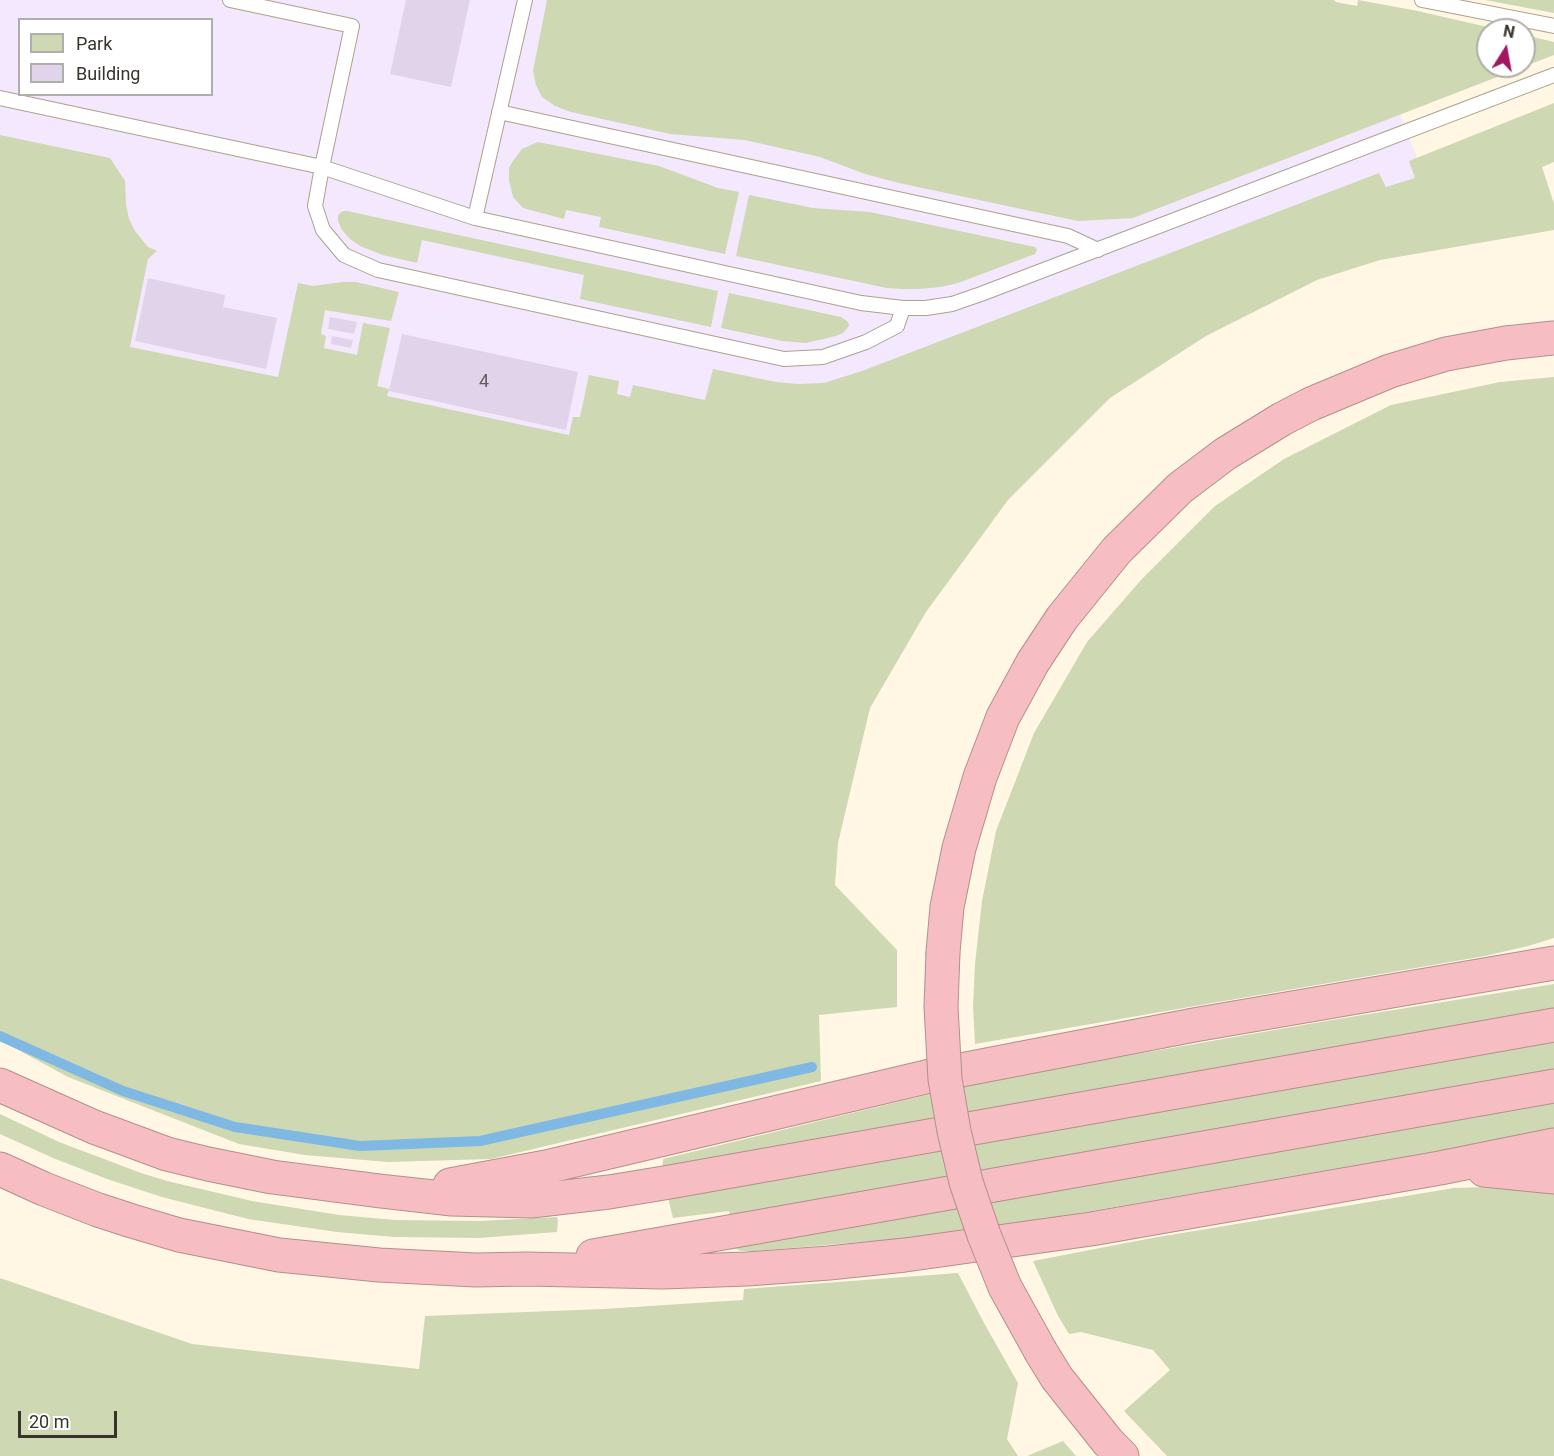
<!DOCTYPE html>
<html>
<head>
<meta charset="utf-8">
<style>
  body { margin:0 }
  #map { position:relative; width:1554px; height:1456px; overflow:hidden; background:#fff7e4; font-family:Roboto,sans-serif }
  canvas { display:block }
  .legend { position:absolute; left:18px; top:18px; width:195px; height:78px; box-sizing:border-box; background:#fff; border:2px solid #afaeaa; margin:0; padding:8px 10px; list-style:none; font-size:18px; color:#38342b }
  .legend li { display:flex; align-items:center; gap:12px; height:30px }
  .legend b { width:30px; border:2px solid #afaeaa }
  .north { position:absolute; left:1476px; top:18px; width:60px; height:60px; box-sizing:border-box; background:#fff; border:2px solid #afaeaa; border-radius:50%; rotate:11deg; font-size:16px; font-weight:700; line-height:24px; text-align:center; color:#38342b }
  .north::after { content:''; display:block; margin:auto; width:21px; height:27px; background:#a31760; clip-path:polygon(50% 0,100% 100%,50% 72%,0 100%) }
  .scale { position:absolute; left:18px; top:1411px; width:99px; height:27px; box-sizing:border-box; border:3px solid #38342b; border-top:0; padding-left:8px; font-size:18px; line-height:21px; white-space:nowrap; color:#38342b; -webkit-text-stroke:4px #fff; paint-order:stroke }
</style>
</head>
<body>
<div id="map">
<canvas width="1554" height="1456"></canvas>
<ul class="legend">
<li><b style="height:16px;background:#ced8b2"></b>Park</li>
<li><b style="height:16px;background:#e1d4ea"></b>Building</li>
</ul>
<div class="north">N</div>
<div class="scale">20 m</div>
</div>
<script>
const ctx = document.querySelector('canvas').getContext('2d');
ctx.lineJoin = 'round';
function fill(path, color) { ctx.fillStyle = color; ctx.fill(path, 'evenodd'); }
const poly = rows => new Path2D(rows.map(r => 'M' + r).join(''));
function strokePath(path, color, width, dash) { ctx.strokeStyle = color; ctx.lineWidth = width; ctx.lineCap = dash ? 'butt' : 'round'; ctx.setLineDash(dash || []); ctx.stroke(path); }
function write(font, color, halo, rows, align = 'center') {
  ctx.font = font + ' Roboto,sans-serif'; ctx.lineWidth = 5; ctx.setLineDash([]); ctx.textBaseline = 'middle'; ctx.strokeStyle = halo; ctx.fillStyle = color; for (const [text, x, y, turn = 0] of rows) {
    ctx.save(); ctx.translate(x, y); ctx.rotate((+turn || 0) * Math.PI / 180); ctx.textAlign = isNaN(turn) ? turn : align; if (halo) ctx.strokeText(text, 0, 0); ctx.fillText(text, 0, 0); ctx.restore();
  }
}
fill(poly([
  [0,0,1301,0,1395,101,1434,202,0,684],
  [20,20,212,20,212,94,20,94]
]), '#f3e8fd');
fill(poly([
  [547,0,1334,0,1336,2,1357,6,1358,0,1413,10,1501,30,1488,30,1488,66,1524,66,1524,35,1554,42,1554,55,1133,218,1078,221,899,183,865,174,820,157,745,140,670,134,571,112,555,106,542,97,536,85,533,71],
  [1485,0,1554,0,1554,13],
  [1554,103,1554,162,1542,167,1554,204,1554,230,1380,260,1317,280,1206,336,1110,398,1008,500,926,612,870,708,838,843,835,885,897,950,897,1007,819,1015,821,1081,491,1159,388,1162,305,1155,239,1144,68,1077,0,1040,0,135,110,158,125,181,126,204,129,219,135,231,143,241,148,247,157,251,148,259,130,347,278,377,298,283,313,286,342,282,356,282,399,292,391,321,325,310,321,334,326,336,324,348,357,355,363,323,390,328,377,386,389,389,387,396,569,435,573,417,580,417,589,375,619,381,617,394,630,397,633,385,705,400,713,369,776,382,798,384,824,383,862,371,1379,173,1386,187,1415,178,1409,161],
  [538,142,659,166,718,188,739,192,725,254,599,227,601,217,566,210,564,219,523,208,513,197,509,180,509,168,513,161,522,149],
  [749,195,813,208,870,212,1035,247,1037,250,1035,254,958,283,940,287,920,289,902,289,887,288,736,256],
  [343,211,347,211,718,291,711,327,580,299,584,275,422,240,417,263,383,255,360,246,350,239,342,230,338,221,338,216,340,213],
  [729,293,841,317,848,322,849,326,843,333,836,336,806,343,782,341,721,328],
  [1554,377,1554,938,1528,946,1485,956,975,1044,973,1006,975,964,982,901,996,831,1034,733,1087,642,1141,580,1215,506,1284,459,1391,405,1500,382],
  [1554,984,1554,1131,1028,1222,921,1237,755,1251,741,1251,734,1248,729,1211,673,1218,662,1174,663,1159,988,1080,1332,1020],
  [0,1114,59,1142,141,1173,167,1181,252,1201,339,1215,395,1220,479,1221,557,1217,558,1220,557,1232,479,1238,394,1237,337,1232,248,1219,162,1197,107,1179,53,1158,0,1134],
  [1487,1187,1554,1193,1554,1456,1167,1456,1124,1411,1170,1370,1153,1350,1081,1332,1069,1334,1058,1316,1033,1261,1152,1238,1454,1188],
  [958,1273,984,1323,1018,1383,1007,1439,1018,1456,0,1456,0,1278,192,1344,419,1369,425,1316,603,1309,743,1300,744,1289],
  [1063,1441,1076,1456,1027,1456]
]), '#ced8b2');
strokePath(poly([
  [0,1036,123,1091,235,1127,360,1146,480,1141,812,1067]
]), '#7fb8e3', 10);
fill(poly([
  [406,0,470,0,451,87,390,74],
  [148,278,225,295,223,307,277,318,266,369,135,341],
  [330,317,357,322,354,334,328,329],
  [402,334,578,372,566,430,389,391],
  [332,336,353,340,351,348,331,344]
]), '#e1d4ea');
const service = poly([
  [230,0,352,26,322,167,315,206,323,230,344,255,378,270,784,359,823,357,866,342,897,326,903,308],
  [1422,0,1554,26],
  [0,98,322,167,475,218,861,303,903,308,926,308,952,304,981,294,1554,75],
  [499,112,1068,236,1098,250],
  [475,218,525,0]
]);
const motorway = poly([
  [943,952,947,907,959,848,980,777,1003,717,1033,662,1062,618,1117,550,1180,488,1225,454,1282,419,1311,404,1390,371,1446,354,1506,343,1554,338],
  [0,1085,94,1127,167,1154,208,1164,272,1177,380,1191,452,1199,531,1201,609,1192,664,1183,1554,1025],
  [0,1169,44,1189,98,1210,132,1221,179,1235,279,1255,379,1265,476,1270,527,1269,663,1272,747,1269,829,1263,905,1255,1091,1229,1440,1168,1554,1145],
  [1484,1170,1554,1177],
  [450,1185,546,1167,930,1076,1194,1025,1554,963],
  [593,1256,1554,1086],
  [1041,1352,1057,1378,1108,1442,1122,1456]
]);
strokePath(service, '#aca28c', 16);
strokePath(motorway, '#b48e8e', 35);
strokePath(service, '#fff', 14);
strokePath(motorway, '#f6bec3', 33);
const motorwayBridge = poly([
  [943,952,941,1007,945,1079,954,1131,966,1182,984,1235,1005,1287,1041,1352]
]);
strokePath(motorwayBridge, '#b48e8e', 35, []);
strokePath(motorwayBridge, '#f6bec3', 33);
write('18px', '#625c5b', null, [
  ["4",484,382]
]);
</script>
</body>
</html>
